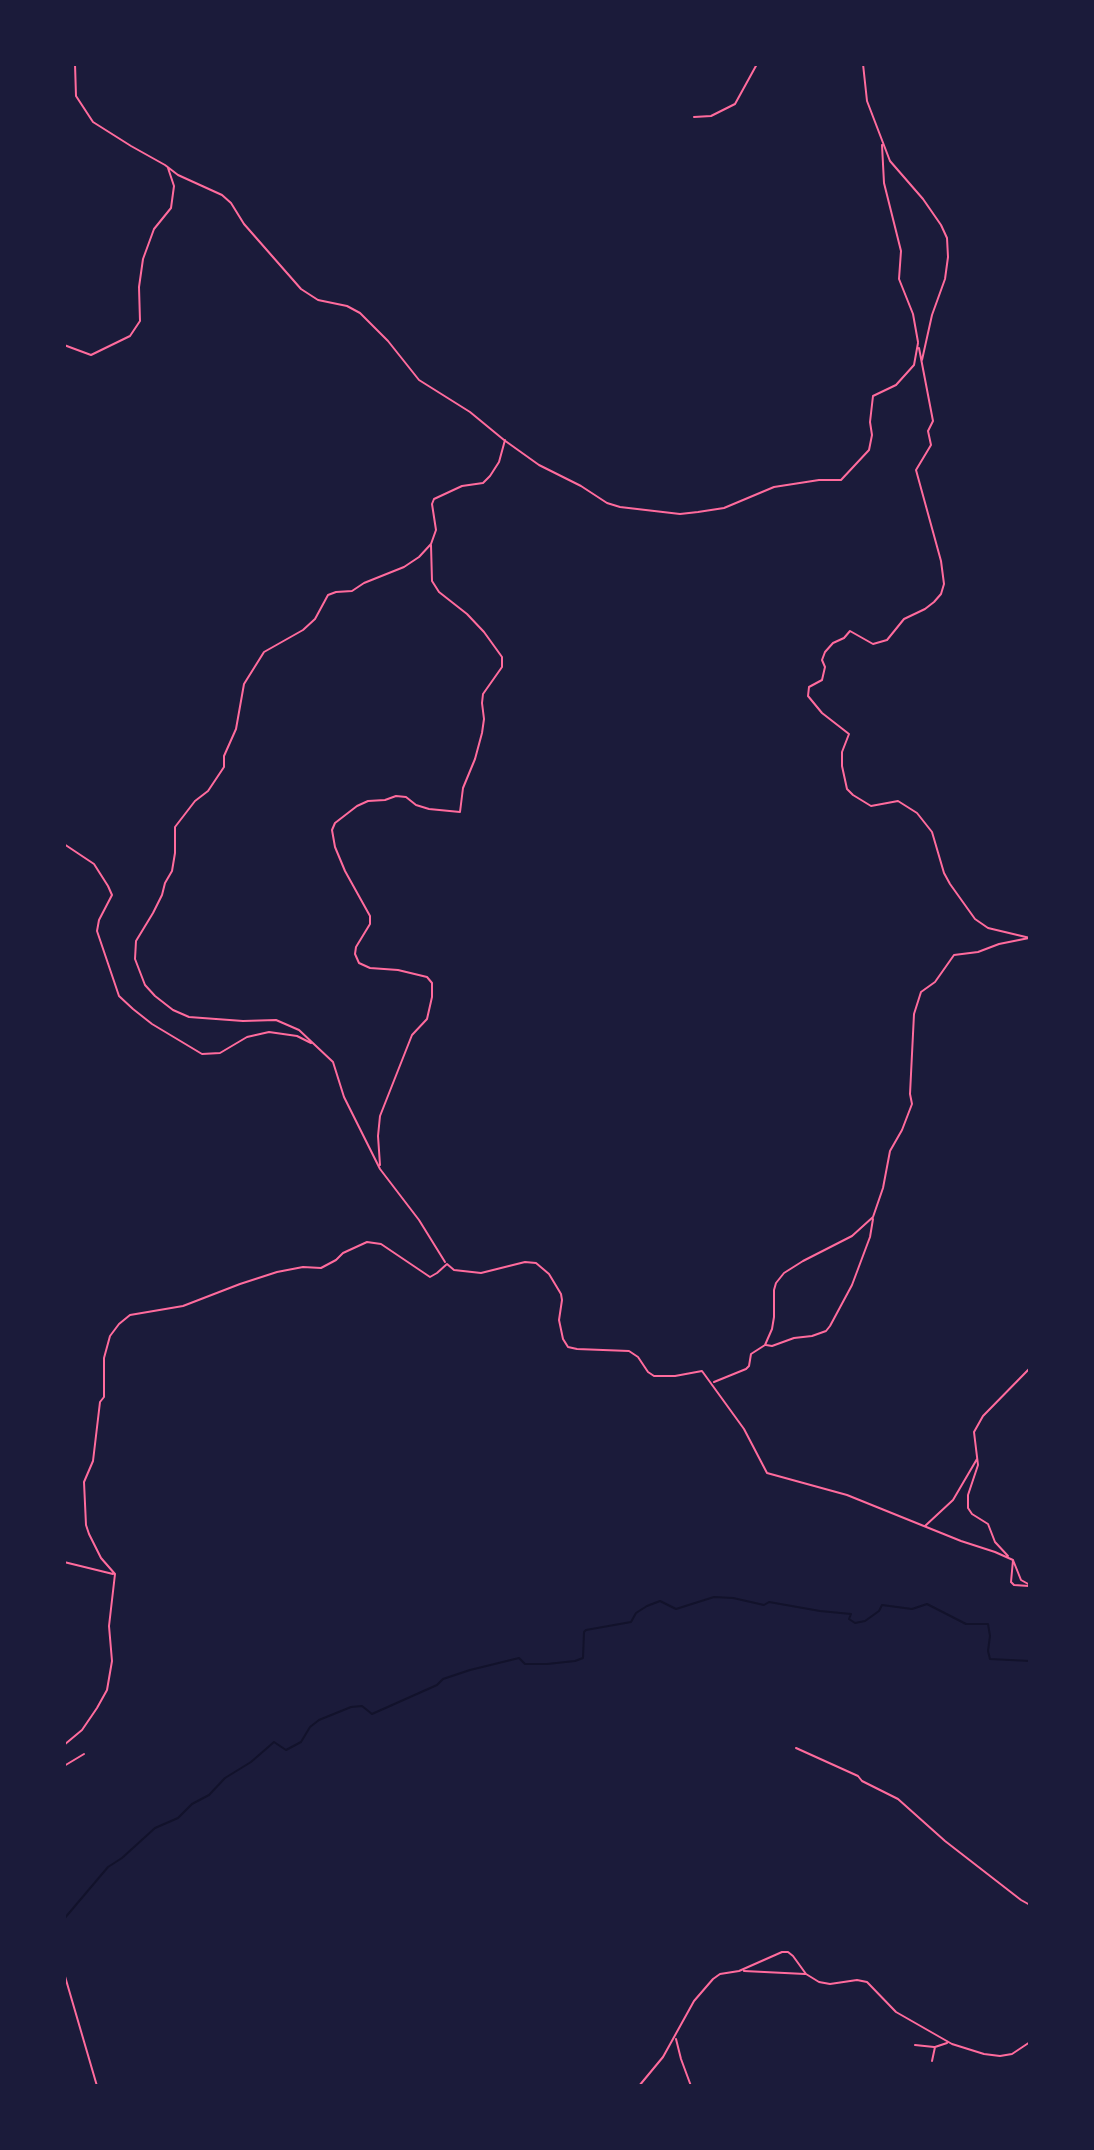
<!DOCTYPE html>
<html>
<head>
<meta charset="utf-8">
<style>
  body { margin:0 }
  #map { position:relative; width:1094px; height:2150px; overflow:hidden; background:#1b1b3a; font-family:Lato,sans-serif }
  canvas { display:block }
  .frame { position:absolute; inset:0; border:66px solid #1b1b3a; pointer-events:none }
</style>
</head>
<body>
<div id="map">
<canvas width="1094" height="2150"></canvas>
<div class="frame"></div>
</div>
<script>
const ctx = document.querySelector('canvas').getContext('2d');
ctx.lineJoin = 'round';
const poly = rows => new Path2D(rows.map(r => 'M' + r).join(''));
function strokePath(path, color, width, dash) { ctx.strokeStyle = color; ctx.lineWidth = width; ctx.lineCap = dash ? 'butt' : 'round'; ctx.setLineDash(dash || []); ctx.stroke(path); }
strokePath(poly([
  [64,1919,108,1867,122,1858,155,1828,178,1818,192,1804,209,1795,225,1778,251,1762,274,1742,286,1750,301,1742,310,1727,319,1720,351,1707,362,1706,372,1714,437,1685,443,1679,470,1670,519,1658,525,1664,547,1664,575,1661,583,1658,584,1632,586,1630,631,1622,636,1613,647,1606,660,1601,676,1609,714,1597,733,1598,764,1605,769,1602,820,1611,851,1614,849,1619,855,1623,865,1621,879,1611,882,1605,912,1609,927,1604,966,1624,988,1624,990,1636,988,1651,990,1659,1030,1661]
]), '#12122b', 2);
strokePath(poly([
  [75,64,76,96,93,122,131,146,165,165,178,175,222,195,231,203,244,224,301,289,318,300,347,306,360,313,388,341,419,380,470,412,504,440,539,465,581,486,607,503,620,507,680,514,698,512,724,508,774,487,819,480,841,480,869,450,872,435,870,422,873,396,896,385,914,365,918,343],
  [863,64,867,101,890,161,923,199,941,225,947,238,948,257,945,279,932,315,922,360],
  [694,117,711,116,735,104,757,64],
  [882,145,884,183,901,251,899,279,913,314,918,342],
  [64,345,91,355,130,336,140,321,139,287,143,259,154,229,171,208,174,186,168,168],
  [919,348,933,421,928,431,931,445,916,470,941,561,944,584,941,594,934,602,925,609,904,619,887,640,873,644,850,631,844,638,833,643,825,652,822,660,825,667,822,680,809,687,808,696,822,713,849,734,842,752,842,766,847,789,853,795,871,806,898,801,917,813,932,832,944,873,950,884,975,919,988,928,1030,938],
  [64,844,94,864,108,886,112,895,99,920,97,931,119,996,133,1009,152,1024,202,1054,220,1053,247,1037,269,1032,297,1036,311,1043],
  [380,1165,378,1136,380,1116,412,1035,427,1019,432,997,432,983,427,977,398,970,370,968,359,963,355,954,356,947,370,924,370,916,345,871,335,847,332,830,335,823,357,806,368,801,385,800,396,796,406,797,416,805,429,809,460,812,463,788,475,759,482,733,484,719,482,703,483,694,502,667,502,657,484,632,467,614,439,592,432,581,431,545],
  [445,1262,419,1220,380,1169,344,1097,333,1062,299,1030,276,1020,243,1021,189,1017,173,1010,155,996,145,985,135,959,136,941,153,913,162,895,165,883,172,871,175,853,175,827,195,801,208,791,224,767,224,756,236,729,244,684,264,652,303,630,315,619,328,595,336,592,352,591,364,583,404,567,419,557,431,544,436,530,432,504,434,499,462,486,483,483,490,476,499,462,505,440],
  [766,1345,772,1346,794,1338,812,1336,826,1331,830,1326,852,1285,870,1237,873,1219],
  [714,1382,746,1369,749,1366,751,1354,765,1345,772,1329,774,1317,774,1290,776,1283,784,1273,803,1261,852,1236,873,1217,883,1188,890,1151,902,1130,912,1104,910,1094,914,1014,921,992,935,982,954,955,978,952,999,944,1029,938],
  [925,1526,953,1500,977,1459],
  [1008,1556,995,1542,988,1524,972,1514,968,1508,968,1495,978,1465,974,1432,983,1416,1030,1368],
  [1013,1560,1011,1582,1014,1585,1029,1586],
  [64,1562,113,1574],
  [64,1745,82,1730,97,1708,107,1690,112,1661,109,1626,115,1574,101,1558,89,1534,86,1525,84,1482,93,1461,100,1402,104,1397,104,1358,110,1336,119,1324,130,1315,183,1306,240,1284,277,1272,303,1267,321,1268,336,1260,343,1253,367,1242,381,1244,430,1277,437,1273,447,1264,454,1270,481,1273,525,1262,536,1263,549,1274,561,1294,562,1300,559,1320,563,1339,568,1347,577,1349,629,1351,638,1357,648,1372,654,1376,675,1376,702,1371,744,1429,767,1473,847,1495,961,1541,995,1552,1013,1560,1021,1580,1030,1585],
  [796,1748,858,1776,862,1781,898,1799,945,1841,1021,1900,1030,1905],
  [64,1766,84,1754],
  [744,1971,805,1974],
  [64,1973,97,2086],
  [676,2039,681,2059,691,2086],
  [915,2045,934,2047],
  [932,2061,935,2047,947,2043],
  [639,2086,663,2057,694,2001,713,1979,720,1974,739,1971,782,1952,788,1952,793,1956,806,1974,819,1982,830,1984,857,1980,867,1982,896,2012,952,2044,984,2054,1000,2056,1012,2054,1030,2042]
]), '#ff6b9d', 2);
</script>
</body>
</html>
